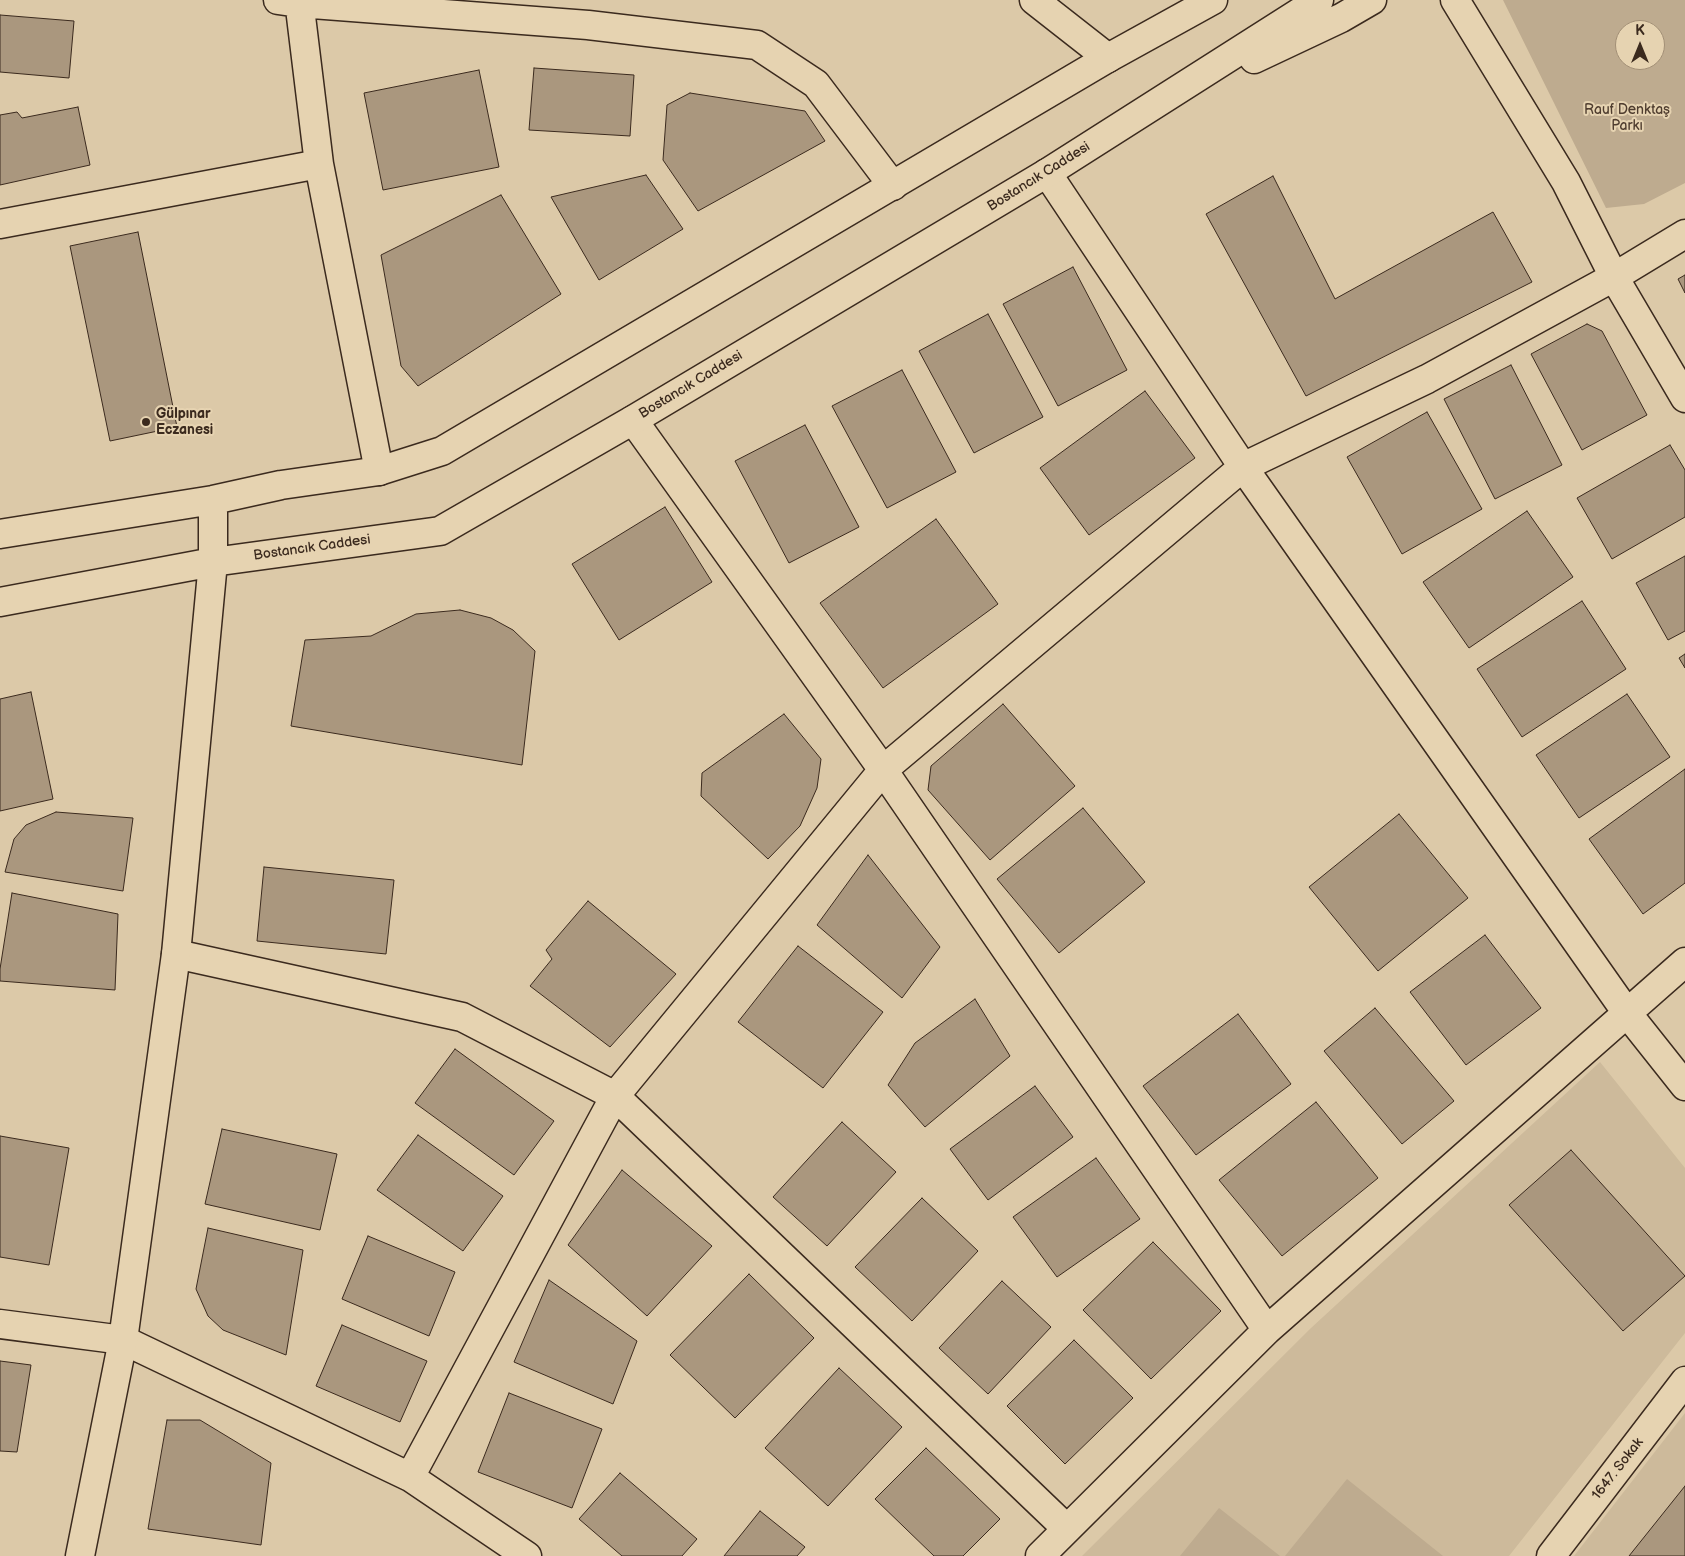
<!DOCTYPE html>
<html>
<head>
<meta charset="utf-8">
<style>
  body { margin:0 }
  #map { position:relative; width:1685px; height:1556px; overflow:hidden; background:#dcc9a8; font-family:"Balsamiq Sans",sans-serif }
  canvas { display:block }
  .north { position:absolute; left:1615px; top:20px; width:50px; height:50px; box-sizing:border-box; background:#e6d3b1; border:1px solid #a28f76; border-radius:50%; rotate:0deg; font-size:14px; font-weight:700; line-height:20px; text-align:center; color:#3b2a1e }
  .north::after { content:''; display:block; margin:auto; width:18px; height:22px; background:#3b2a1e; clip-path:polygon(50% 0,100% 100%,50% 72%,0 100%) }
</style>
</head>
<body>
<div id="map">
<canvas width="1685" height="1556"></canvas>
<div class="north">K</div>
</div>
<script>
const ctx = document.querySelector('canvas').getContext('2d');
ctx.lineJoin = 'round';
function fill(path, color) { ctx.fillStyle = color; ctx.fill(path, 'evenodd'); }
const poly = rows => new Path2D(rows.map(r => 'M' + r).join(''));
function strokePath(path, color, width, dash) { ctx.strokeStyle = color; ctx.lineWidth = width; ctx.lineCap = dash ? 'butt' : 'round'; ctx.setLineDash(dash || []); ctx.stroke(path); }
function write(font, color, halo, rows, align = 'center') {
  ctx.font = font + ' "Balsamiq Sans",sans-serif'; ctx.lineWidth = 4; ctx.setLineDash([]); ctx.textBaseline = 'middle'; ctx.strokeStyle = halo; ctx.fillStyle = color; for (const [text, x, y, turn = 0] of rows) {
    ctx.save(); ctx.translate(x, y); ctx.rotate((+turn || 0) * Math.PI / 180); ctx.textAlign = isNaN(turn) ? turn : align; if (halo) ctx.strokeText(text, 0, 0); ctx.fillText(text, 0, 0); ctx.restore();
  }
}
fill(poly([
  [1600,1062,1685,1168,1685,1333,1509,1556,1082,1556,1311,1328],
  [1685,1413,1685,1556,1574,1556]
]), '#cdba9b');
fill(poly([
  [1503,0,1685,0,1685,183,1644,204,1606,208],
  [1625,30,1655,30,1655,60,1625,60],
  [1347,1479,1443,1556,1285,1556],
  [1219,1508,1280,1556,1180,1556]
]), '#beab8f');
const building = poly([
  [0,15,74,21,69,78,0,72,0,15],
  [534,68,634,75,630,136,529,130,534,68],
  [479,70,499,167,383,190,364,93,479,70],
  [690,93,805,111,825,141,698,211,663,160,667,105,690,93],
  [78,107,90,165,0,185,0,115,17,112,22,118,78,107],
  [646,175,683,229,599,280,551,197,646,175],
  [1273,176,1335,299,1493,212,1532,282,1306,396,1206,214,1273,176],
  [501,195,561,294,418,386,401,366,381,255,501,195],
  [138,232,177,427,110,441,70,246,138,232],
  [1073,267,1127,370,1058,406,1003,304,1073,267],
  [1685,275,1685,293,1678,279,1685,275],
  [988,314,1043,417,974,453,919,351,988,314],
  [1587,324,1602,331,1647,415,1582,450,1531,354,1587,324],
  [1511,365,1562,465,1495,499,1444,399,1511,365],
  [902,370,956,472,887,508,832,406,902,370],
  [1145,391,1195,458,1089,535,1040,468,1145,391],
  [1427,412,1482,509,1402,554,1347,457,1427,412],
  [805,425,859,527,789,563,735,461,805,425],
  [1670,445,1685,470,1685,517,1612,559,1577,498,1670,445],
  [665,507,712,582,619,640,572,564,665,507],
  [1527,511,1573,577,1469,648,1423,582,1527,511],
  [936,519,998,604,883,688,820,603,936,519],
  [1685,556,1685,631,1668,640,1636,583,1685,556],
  [1582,601,1626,669,1522,737,1477,669,1582,601],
  [460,610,491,618,513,630,535,651,522,765,291,726,305,640,371,636,416,614,460,610],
  [1685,654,1685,668,1679,658,1685,654],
  [31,692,53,799,0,811,0,699,31,692],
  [1627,694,1670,757,1579,818,1536,755,1627,694],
  [1003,704,1075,786,990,860,928,790,931,766,1003,704],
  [784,714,821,759,817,788,800,826,768,859,701,796,702,773,784,714],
  [1685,769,1685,883,1643,914,1589,839,1685,769],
  [1083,808,1145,882,1059,953,997,879,1083,808],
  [56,812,133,818,123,891,5,872,14,839,26,825,56,812],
  [1399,814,1468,898,1378,971,1309,887,1399,814],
  [868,855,940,947,902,998,817,925,868,855],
  [264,867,394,880,386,954,257,941,264,867],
  [12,893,118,914,115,990,0,981,0,969,12,893],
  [588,901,676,974,610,1047,530,986,552,959,546,950,588,901],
  [1485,935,1541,1008,1466,1065,1410,992,1485,935],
  [798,946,883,1012,823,1088,738,1022,798,946],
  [975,999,1010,1056,925,1127,888,1085,915,1043,975,999],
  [1375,1008,1454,1101,1402,1144,1324,1051,1375,1008],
  [1238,1014,1291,1084,1196,1155,1143,1086,1238,1014],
  [455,1049,554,1121,514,1175,415,1103,455,1049],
  [1035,1086,1073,1137,988,1200,950,1149,1035,1086],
  [1316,1102,1378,1178,1282,1256,1219,1180,1316,1102],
  [842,1122,896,1172,827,1246,773,1197,842,1122],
  [222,1129,337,1154,320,1230,205,1204,222,1129],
  [418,1135,503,1196,463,1251,377,1190,418,1135],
  [0,1136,69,1148,49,1265,0,1257,0,1136],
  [1571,1150,1685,1276,1623,1331,1509,1205,1571,1150],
  [1096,1158,1140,1219,1057,1277,1013,1217,1096,1158],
  [622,1170,712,1246,647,1316,568,1245,622,1170],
  [922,1198,978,1251,912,1321,855,1267,922,1198],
  [208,1228,303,1250,286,1355,223,1330,208,1316,196,1289,208,1228],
  [368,1236,455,1272,429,1336,342,1299,368,1236],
  [1153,1242,1221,1311,1151,1379,1083,1310,1153,1242],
  [749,1274,814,1338,735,1418,670,1355,749,1274],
  [549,1280,637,1341,613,1404,514,1362,549,1280],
  [1002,1281,1051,1327,988,1394,939,1348,1002,1281],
  [342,1325,427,1361,400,1422,316,1386,342,1325],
  [1074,1340,1133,1398,1065,1464,1007,1406,1074,1340],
  [0,1361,31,1365,17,1452,0,1451,0,1361],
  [839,1368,902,1427,828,1506,765,1448,839,1368],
  [509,1393,602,1429,572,1508,478,1472,509,1393],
  [167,1420,200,1420,271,1463,261,1545,148,1529,167,1420],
  [926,1448,1000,1519,963,1556,934,1556,875,1499,926,1448],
  [620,1473,697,1539,682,1556,622,1556,579,1519,620,1473],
  [1685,1486,1685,1556,1629,1556,1685,1486],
  [760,1511,805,1547,797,1556,724,1556,760,1511]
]);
fill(building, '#aa977e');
strokePath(building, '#3b2a1e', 1);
const street = poly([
  [278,0,299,3,588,25,757,45,816,84,893,186],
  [299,0,319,164,379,471],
  [1034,0,1108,58],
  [1455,0,1566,182,1614,277,1685,398],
  [1047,173,1243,467,1627,1013,1685,1086],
  [0,224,319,164],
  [633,420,883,770,1267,1330],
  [176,954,462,1017,615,1096,1067,1529],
  [0,1324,123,1340,410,1477,527,1556],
  [410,1477,615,1096,883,770,1243,467,1427,379,1614,277,1685,234],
  [1040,1556,1267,1330,1685,962],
  [1551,1556,1685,1381]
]);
const secondary = poly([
  [1254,59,1341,18,1372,0],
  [0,534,213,500,281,485,379,471,442,451,1108,58,1213,0],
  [0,602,213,562,440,531,633,420,1047,173,1319,0],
  [80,1556,123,1340,176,954,213,562,213,500]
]);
strokePath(street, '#3b2a1e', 31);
strokePath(secondary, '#3b2a1e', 31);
strokePath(street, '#e6d3b1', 28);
strokePath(secondary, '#e6d3b1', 28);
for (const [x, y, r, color] of [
  [146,422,5,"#3b2a1e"]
]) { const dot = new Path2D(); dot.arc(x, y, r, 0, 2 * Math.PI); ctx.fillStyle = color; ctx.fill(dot); strokePath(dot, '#e6d3b1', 2); }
write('14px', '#4f3d2f', '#e6d3b1', [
  ["Rauf Denktaş",1627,110],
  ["Parkı",1627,126]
]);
write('14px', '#3b2a1e', '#e6d3b1', [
  ["Bostancık Caddesi",1039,177,-32],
  ["Bostancık Caddesi",691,385,-31],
  ["Bostancık Caddesi",312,548,-8],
  ["1647. Sokak",1618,1469,-52]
]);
write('bold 14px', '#3b2a1e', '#e6d3b1', [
  ["Gülpınar",156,414],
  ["Eczanesi",156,430]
], 'left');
</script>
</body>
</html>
